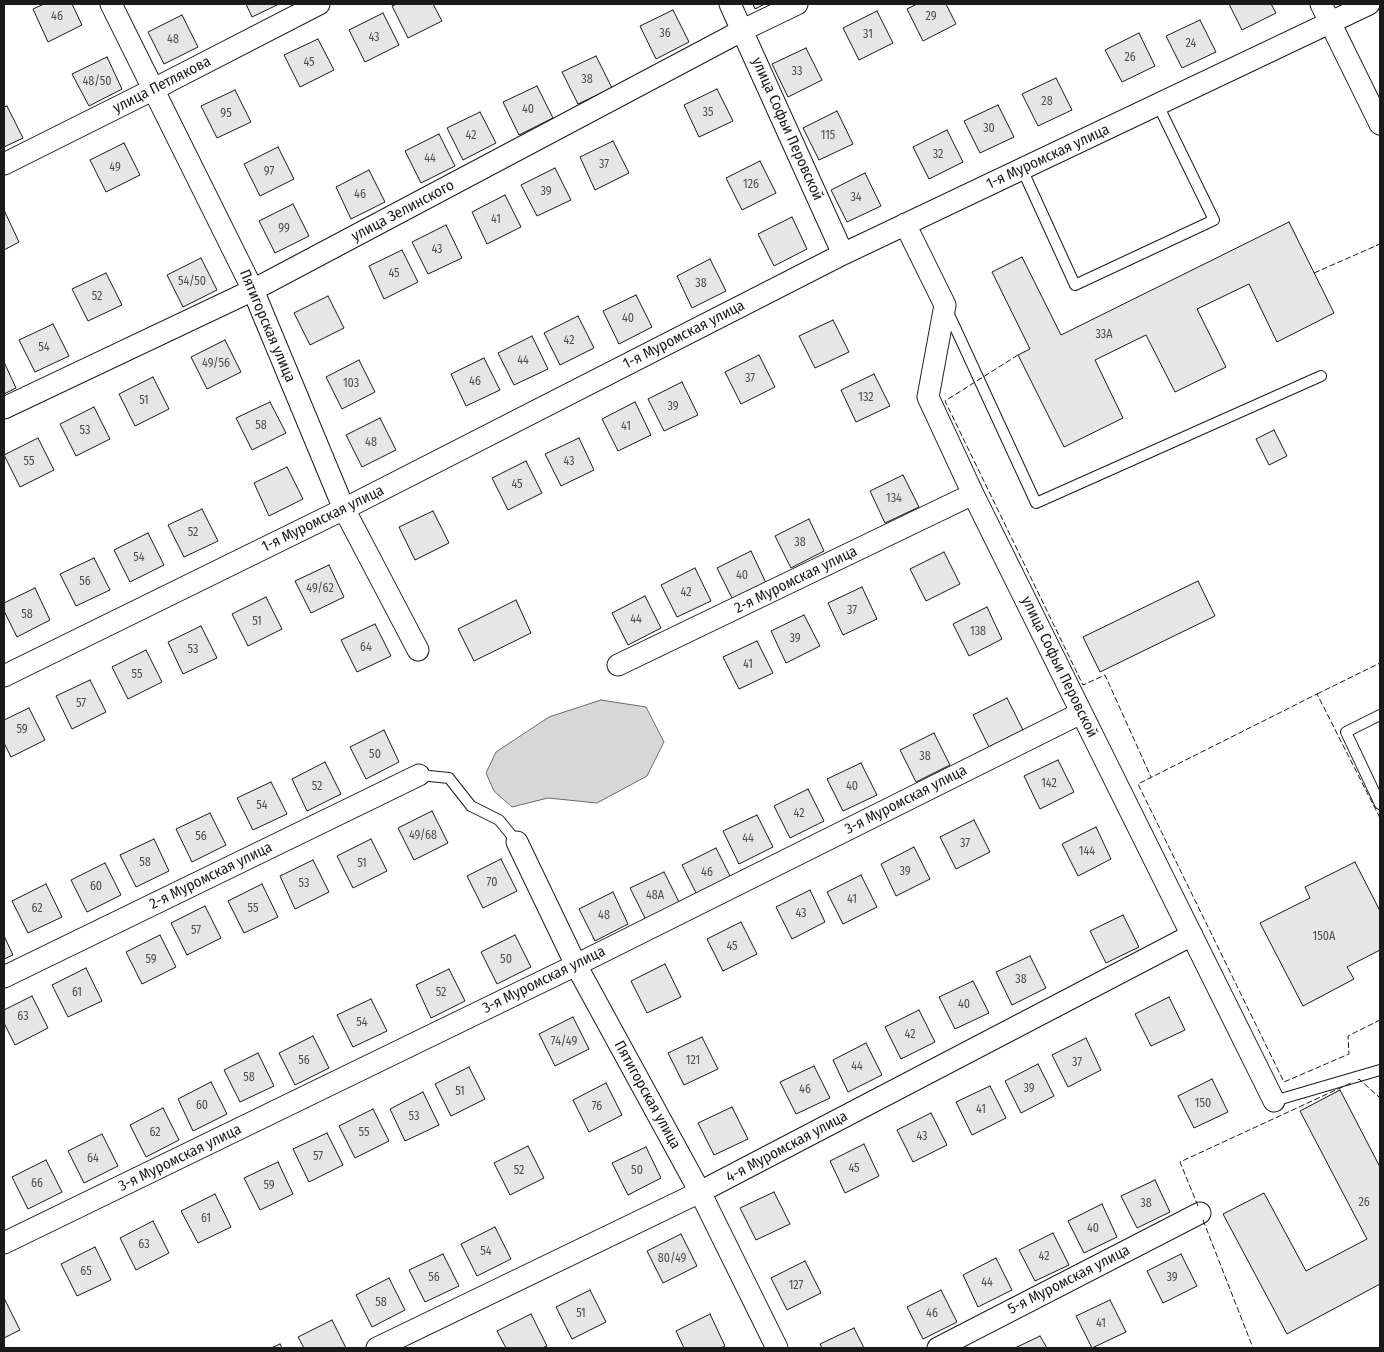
<!DOCTYPE html>
<html>
<head>
<meta charset="utf-8">
<style>
  body { margin:0 }
  #map { position:relative; width:1384px; height:1352px; overflow:hidden; background:#fff; font-family:"Fira Sans Condensed",sans-serif }
  canvas { display:block }
  .frame { position:absolute; inset:0; border:5px solid #1a1a1a; pointer-events:none }
</style>
</head>
<body>
<div id="map">
<canvas width="1384" height="1352"></canvas>
<div class="frame"></div>
</div>
<script>
const ctx = document.querySelector('canvas').getContext('2d');
ctx.lineJoin = 'round';
function fill(path, color) { ctx.fillStyle = color; ctx.fill(path, 'evenodd'); }
const poly = rows => new Path2D(rows.map(r => 'M' + r).join(''));
function strokePath(path, color, width, dash) { ctx.strokeStyle = color; ctx.lineWidth = width; ctx.lineCap = dash ? 'butt' : 'round'; ctx.setLineDash(dash || []); ctx.stroke(path); }
function write(font, color, halo, rows, align = 'center') {
  ctx.font = font + ' "Fira Sans Condensed",sans-serif'; ctx.lineWidth = 4; ctx.setLineDash([]); ctx.textBaseline = 'middle'; ctx.strokeStyle = halo; ctx.fillStyle = color; for (const [text, x, y, turn = 0] of rows) {
    ctx.save(); ctx.translate(x, y); ctx.rotate((+turn || 0) * Math.PI / 180); ctx.textAlign = isNaN(turn) ? turn : align; if (halo) ctx.strokeText(text, 0, 0); ctx.fillText(text, 0, 0); ctx.restore();
  }
}
const water = poly([
  [601,700,646,707,664,742,647,776,597,803,548,798,512,807,494,791,486,773,496,752,549,717,601,700]
]);
fill(water, '#d7d7d7');
strokePath(water, '#6a6a6a', 1);
const building = poly([
  [44,4,72,4,82,25,48,42,33,9,44,4],
  [246,4,279,4,252,17,246,4],
  [397,4,433,4,442,21,408,38,392,6,397,4],
  [753,4,765,4,755,9,753,4],
  [917,4,946,4,956,24,923,41,907,9,917,4],
  [1229,4,1271,4,1276,13,1242,30,1229,4],
  [673,10,689,42,656,59,640,26,673,10],
  [877,11,893,43,859,60,843,28,877,11],
  [383,13,399,45,365,62,349,30,383,13],
  [182,15,198,47,164,64,148,32,182,15],
  [1200,20,1216,52,1182,68,1166,36,1200,20],
  [1139,33,1155,66,1122,82,1105,50,1139,33],
  [318,39,334,70,300,87,284,55,318,39],
  [806,48,822,80,788,97,772,64,806,48],
  [596,56,612,88,578,104,562,72,596,56],
  [107,57,122,89,89,106,72,74,107,57],
  [1056,78,1072,110,1038,126,1022,94,1056,78],
  [537,86,553,118,519,135,503,102,537,86],
  [717,89,733,121,699,137,684,105,717,89],
  [235,90,251,122,217,138,201,106,235,90],
  [998,105,1014,137,980,153,964,121,998,105],
  [7,106,23,138,4,147,4,107,7,106],
  [837,111,853,144,819,160,803,128,837,111],
  [480,112,496,143,463,160,447,128,480,112],
  [947,130,963,162,929,179,913,147,947,130],
  [439,134,455,166,421,183,405,151,439,134],
  [613,141,629,173,595,190,580,157,613,141],
  [124,143,140,175,106,192,90,160,124,143],
  [278,147,294,179,260,196,244,164,278,147],
  [760,161,776,193,742,210,726,178,760,161],
  [555,168,571,200,537,216,521,185,555,168],
  [369,170,385,202,351,219,336,187,369,170],
  [865,173,881,206,847,222,831,190,865,173],
  [505,195,521,227,487,244,472,212,505,195],
  [293,204,309,236,275,253,259,221,293,204],
  [4,210,19,242,4,250,4,210],
  [792,217,807,249,774,266,758,234,792,217],
  [1289,222,1334,313,1277,342,1249,284,1197,309,1226,367,1175,392,1146,335,1095,360,1123,418,1064,447,1018,355,1030,349,992,272,1022,257,1061,335,1289,222],
  [446,225,462,258,428,274,412,242,446,225],
  [402,250,418,282,384,299,369,266,402,250],
  [201,258,217,290,183,307,167,275,201,258],
  [710,259,726,291,692,308,677,276,710,259],
  [106,273,122,305,88,321,72,289,106,273],
  [636,295,652,327,619,344,603,311,636,295],
  [328,296,344,328,310,345,294,313,328,296],
  [578,316,594,348,560,365,544,333,578,316],
  [833,320,849,352,815,368,799,336,833,320],
  [53,324,69,356,35,372,19,340,53,324],
  [532,336,548,369,514,385,498,353,532,336],
  [225,340,241,372,207,389,191,357,225,340],
  [759,355,775,387,741,404,725,372,759,355],
  [484,358,500,390,466,406,451,374,484,358],
  [359,360,375,392,342,409,326,377,359,360],
  [4,362,16,388,4,394,4,362],
  [874,374,890,406,856,422,841,390,874,374],
  [153,377,169,409,135,426,119,394,153,377],
  [682,382,698,415,664,431,648,399,682,382],
  [270,402,286,433,252,450,236,418,270,402],
  [635,402,651,435,618,451,602,419,635,402],
  [94,407,110,439,76,456,60,424,94,407],
  [380,418,396,450,362,467,346,435,380,418],
  [1274,430,1287,456,1269,465,1256,439,1274,430],
  [38,438,54,470,20,487,4,455,38,438],
  [579,438,594,470,561,486,545,454,579,438],
  [526,461,542,493,508,510,492,478,526,461],
  [287,467,303,499,269,516,254,483,287,467],
  [903,475,919,507,885,523,870,491,903,475],
  [202,509,218,541,184,557,168,525,202,509],
  [433,511,449,543,415,560,399,527,433,511],
  [809,519,824,551,791,568,775,536,809,519],
  [148,533,164,565,130,582,114,550,148,533],
  [751,551,766,583,733,600,717,568,751,551],
  [944,552,960,584,926,601,910,569,944,552],
  [94,558,110,590,76,606,60,574,94,558],
  [329,565,344,597,311,613,295,581,329,565],
  [695,568,711,601,677,617,661,585,695,568],
  [1198,581,1215,616,1100,672,1083,637,1198,581],
  [862,587,877,619,843,635,828,603,862,587],
  [35,588,50,620,17,637,4,611,4,603,35,588],
  [645,596,661,628,628,645,612,613,645,596],
  [266,597,282,629,248,646,232,614,266,597],
  [516,600,531,633,474,661,458,629,516,600],
  [987,607,1002,639,969,656,953,624,987,607],
  [804,615,820,646,786,663,771,631,804,615],
  [375,624,391,656,357,672,341,640,375,624],
  [201,626,217,658,183,674,168,642,201,626],
  [757,641,773,673,739,689,723,657,757,641],
  [146,650,162,682,128,699,112,667,146,650],
  [90,680,106,712,72,729,56,696,90,680],
  [1007,698,1023,730,989,747,973,715,1007,698],
  [29,708,45,740,11,757,4,743,4,720,29,708],
  [384,730,399,762,366,779,350,747,384,730],
  [934,733,950,765,916,782,900,750,934,733],
  [1058,760,1074,792,1040,809,1024,776,1058,760],
  [325,762,341,794,307,811,292,779,325,762],
  [861,763,877,795,843,811,827,779,861,763],
  [271,782,287,814,253,830,237,798,271,782],
  [808,789,824,821,790,838,774,806,808,789],
  [432,811,448,843,414,860,398,828,432,811],
  [210,813,226,845,192,862,176,829,210,813],
  [757,815,773,847,739,864,723,831,757,815],
  [974,820,990,852,956,869,940,837,974,820],
  [1096,827,1111,859,1078,876,1062,844,1096,827],
  [154,839,169,871,136,887,120,855,154,839],
  [371,839,387,871,353,888,337,856,371,839],
  [914,847,930,879,896,896,881,864,914,847],
  [716,848,732,880,698,897,682,865,716,848],
  [501,859,517,891,483,908,467,876,501,859],
  [313,860,329,892,295,909,280,876,313,860],
  [1355,862,1380,911,1380,950,1347,967,1354,979,1303,1006,1260,923,1310,898,1305,887,1355,862],
  [105,863,121,895,87,912,71,880,105,863],
  [664,872,680,904,646,920,630,888,664,872],
  [861,875,877,907,843,924,827,892,861,875],
  [46,884,62,917,28,933,12,901,46,884],
  [262,884,278,917,244,933,228,901,262,884],
  [810,890,825,922,792,939,776,907,810,890],
  [613,892,628,924,595,941,579,909,613,892],
  [205,906,221,938,187,955,171,923,205,906],
  [1123,915,1139,947,1106,963,1090,931,1123,915],
  [741,922,757,954,723,971,707,939,741,922],
  [160,935,176,967,142,984,126,952,160,935],
  [515,935,531,967,497,984,481,952,515,935],
  [4,936,13,955,4,959,4,936],
  [1030,956,1046,988,1012,1005,996,972,1030,956],
  [665,964,681,997,647,1013,631,981,665,964],
  [86,968,102,1001,68,1017,52,985,86,968],
  [449,969,465,1001,431,1018,416,985,449,969],
  [973,981,989,1013,955,1029,939,997,973,981],
  [32,996,48,1028,15,1045,4,1023,4,1010,32,996],
  [1169,997,1185,1030,1151,1046,1135,1014,1169,997],
  [371,999,387,1031,353,1047,337,1015,371,999],
  [919,1010,935,1042,901,1059,885,1027,919,1010],
  [573,1017,589,1049,555,1066,539,1034,573,1017],
  [313,1036,329,1068,295,1085,279,1053,313,1036],
  [702,1037,718,1069,684,1085,668,1053,702,1037],
  [1086,1038,1101,1070,1068,1087,1052,1055,1086,1038],
  [866,1043,882,1075,848,1092,833,1060,866,1043],
  [258,1053,274,1086,240,1102,224,1070,258,1053],
  [1038,1064,1054,1096,1021,1113,1005,1081,1038,1064],
  [814,1066,830,1098,796,1114,780,1082,814,1066],
  [469,1067,485,1099,451,1116,435,1084,469,1067],
  [1212,1079,1228,1112,1194,1128,1178,1096,1212,1079],
  [211,1082,227,1114,193,1131,178,1099,211,1082],
  [606,1083,622,1115,589,1132,573,1100,606,1083],
  [990,1086,1006,1118,972,1135,956,1102,990,1086],
  [1340,1090,1380,1167,1380,1284,1287,1334,1223,1214,1264,1193,1306,1271,1367,1239,1300,1111,1340,1090],
  [423,1092,439,1125,405,1141,390,1109,423,1092],
  [732,1107,748,1139,714,1155,698,1123,732,1107],
  [163,1108,179,1140,146,1157,130,1125,163,1108],
  [373,1109,389,1141,355,1158,339,1126,373,1109],
  [931,1113,947,1145,913,1162,897,1130,931,1113],
  [327,1133,343,1165,309,1182,293,1149,327,1133],
  [102,1134,118,1166,84,1183,68,1151,102,1134],
  [864,1144,879,1176,845,1193,830,1161,864,1144],
  [528,1146,544,1178,510,1195,494,1163,528,1146],
  [646,1147,661,1178,628,1195,612,1163,646,1147],
  [46,1160,62,1192,28,1209,12,1177,46,1160],
  [278,1162,293,1194,260,1210,244,1178,278,1162],
  [1155,1180,1170,1212,1137,1228,1121,1196,1155,1180],
  [774,1192,790,1224,756,1240,740,1208,774,1192],
  [215,1194,231,1227,198,1243,181,1211,215,1194],
  [1102,1204,1117,1237,1084,1253,1068,1221,1102,1204],
  [153,1221,169,1253,136,1270,120,1238,153,1221],
  [495,1227,511,1259,477,1276,461,1244,495,1227],
  [1053,1233,1069,1265,1035,1281,1019,1250,1053,1233],
  [681,1234,697,1266,663,1283,647,1251,681,1234],
  [95,1247,111,1280,77,1296,61,1264,95,1247],
  [443,1254,459,1286,425,1302,409,1270,443,1254],
  [1181,1254,1197,1286,1163,1303,1147,1271,1181,1254],
  [996,1258,1012,1290,978,1307,963,1275,996,1258],
  [805,1261,821,1293,787,1310,771,1278,805,1261],
  [389,1278,405,1310,372,1327,356,1295,389,1278],
  [590,1290,606,1322,572,1339,556,1307,590,1290],
  [941,1290,957,1322,923,1339,907,1307,941,1290],
  [4,1298,20,1330,4,1338,4,1298],
  [1110,1300,1126,1332,1092,1348,1076,1316,1110,1300],
  [531,1314,547,1346,542,1348,506,1348,497,1331,531,1314],
  [710,1314,725,1346,721,1348,684,1348,676,1331,710,1314],
  [332,1320,346,1348,304,1348,298,1337,332,1320],
  [854,1328,864,1348,822,1348,820,1344,854,1328],
  [1040,1336,1047,1348,1015,1348,1040,1336],
  [280,1344,282,1348,271,1348,280,1344]
]);
fill(building, '#e6e6e6');
strokePath(building, '#1a1a1a', 1);
const lane = poly([
  [1022,169,1075,285,1214,220,1158,105],
  [947,310,1036,503,1321,376],
  [1380,715,1346,732,1380,804],
  [419,775,449,778,471,806,499,820,517,842],
  [1274,1101,1380,1070]
]);
const street = poly([
  [111,4,253,290,344,509,418,650],
  [730,4,843,254],
  [1321,4,1380,124],
  [4,164,154,89,319,4],
  [905,224,945,305,928,397,973,494,1274,1101],
  [4,408,253,290,743,30,797,4],
  [618,665,973,494],
  [4,676,344,509,843,254,1369,4],
  [517,842,576,965,700,1192,777,1348],
  [4,977,419,775],
  [4,1243,576,965,1081,713],
  [377,1348,700,1192,1192,935],
  [938,1348,1200,1213]
]);
strokePath(lane, '#1a1a1a', 12);
strokePath(street, '#1a1a1a', 23);
strokePath(lane, '#fff', 10);
strokePath(street, '#fff', 21);
strokePath(poly([
  [1314,273,1380,244],
  [1018,355,945,401,1083,685,1105,675,1151,777],
  [1317,694,1380,663],
  [1380,818,1317,694,1138,784,1284,1082,1349,1054,1348,1036,1380,1020],
  [1358,1080,1359,1079,1379,1097,1380,1097],
  [1198,1206,1180,1162,1351,1083],
  [1203,1220,1253,1348]
]), '#1a1a1a', 1, [6, 2.5]);
write('12px', '#4d4d4d', null, [
  ["46",57,17],
  ["29",931,17],
  ["36",665,34],
  ["31",868,35],
  ["43",374,38],
  ["48",173,40],
  ["24",1191,44],
  ["26",1130,58],
  ["45",309,63],
  ["33",797,72],
  ["38",587,80],
  ["48/50",97,82],
  ["28",1047,102],
  ["40",528,110],
  ["35",708,113],
  ["95",226,114],
  ["30",989,129],
  ["42",471,136],
  ["115",828,136],
  ["32",938,155],
  ["44",430,159],
  ["37",604,165],
  ["49",115,168],
  ["97",269,172],
  ["126",751,185],
  ["39",546,192],
  ["46",360,195],
  ["34",856,198],
  ["41",496,220],
  ["99",284,229],
  ["43",437,250],
  ["45",394,274],
  ["54/50",192,282],
  ["38",701,284],
  ["52",97,297],
  ["40",628,319],
  ["33А",1104,335],
  ["42",569,341],
  ["54",44,348],
  ["44",523,361],
  ["49/56",216,364],
  ["37",750,379],
  ["46",475,382],
  ["103",351,384],
  ["132",866,398],
  ["51",144,401],
  ["39",673,407],
  ["58",261,426],
  ["41",626,427],
  ["53",85,431],
  ["48",371,443],
  ["55",29,462],
  ["43",569,462],
  ["45",517,485],
  ["134",894,499],
  ["52",193,533],
  ["38",800,543],
  ["54",139,558],
  ["40",742,576],
  ["56",85,582],
  ["49/62",320,589],
  ["42",686,593],
  ["37",852,611],
  ["58",27,615],
  ["44",636,620],
  ["51",257,622],
  ["138",978,632],
  ["39",795,639],
  ["64",366,648],
  ["53",193,650],
  ["41",748,665],
  ["55",137,675],
  ["57",81,704],
  ["59",22,730],
  ["50",375,755],
  ["38",925,757],
  ["142",1049,784],
  ["52",317,787],
  ["40",852,787],
  ["54",262,806],
  ["42",799,814],
  ["49/68",423,836],
  ["56",201,837],
  ["44",748,839],
  ["37",965,844],
  ["144",1087,852],
  ["58",145,863],
  ["51",362,864],
  ["39",905,872],
  ["46",707,873],
  ["70",492,883],
  ["53",304,884],
  ["60",96,887],
  ["48А",655,896],
  ["41",852,900],
  ["62",37,909],
  ["55",253,909],
  ["43",801,914],
  ["48",604,916],
  ["57",196,931],
  ["150А",1324,937],
  ["45",732,947],
  ["59",151,960],
  ["50",506,960],
  ["38",1021,980],
  ["61",77,993],
  ["52",441,993],
  ["40",964,1005],
  ["63",23,1017],
  ["54",362,1023],
  ["42",910,1035],
  ["74/49",564,1042],
  ["56",304,1061],
  ["121",693,1061],
  ["37",1077,1063],
  ["44",857,1067],
  ["58",249,1078],
  ["39",1029,1089],
  ["46",805,1090],
  ["51",460,1092],
  ["150",1203,1104],
  ["60",202,1106],
  ["76",597,1107],
  ["41",981,1110],
  ["53",414,1117],
  ["62",155,1133],
  ["55",364,1133],
  ["43",922,1137],
  ["57",318,1157],
  ["64",93,1159],
  ["45",854,1169],
  ["52",519,1171],
  ["50",637,1171],
  ["66",37,1184],
  ["59",269,1186],
  ["26",1364,1203],
  ["38",1146,1204],
  ["61",206,1219],
  ["40",1093,1229],
  ["63",144,1245],
  ["54",486,1252],
  ["42",1044,1257],
  ["80/49",672,1259],
  ["65",86,1272],
  ["56",434,1278],
  ["39",1172,1278],
  ["44",987,1283],
  ["127",796,1286],
  ["58",381,1303],
  ["51",581,1314],
  ["46",932,1314],
  ["41",1101,1324]
]);
write('15px', '#1a1a1a', '#fff', [
  ["улица Петлякова",162,85,-27],
  ["улица Софьи Перовской",787,129,66],
  ["1-я Муромская улица",1048,157,-25],
  ["улица Зелинского",403,211,-28],
  ["Пятигорская улица",267,326,67],
  ["1-я Муромская улица",684,335,-27],
  ["1-я Муромская улица",323,519,-26],
  ["2-я Муромская улица",796,580,-26],
  ["улица Софьи Перовской",1059,667,64],
  ["3-я Муромская улица",906,800,-27],
  ["2-я Муромская улица",211,876,-26],
  ["3-я Муромская улица",544,980,-26],
  ["Пятигорская улица",647,1095,61],
  ["4-я Муромская улица",787,1147,-28],
  ["3-я Муромская улица",180,1158,-26],
  ["5-я Муромская улица",1069,1280,-27]
]);
</script>
</body>
</html>
